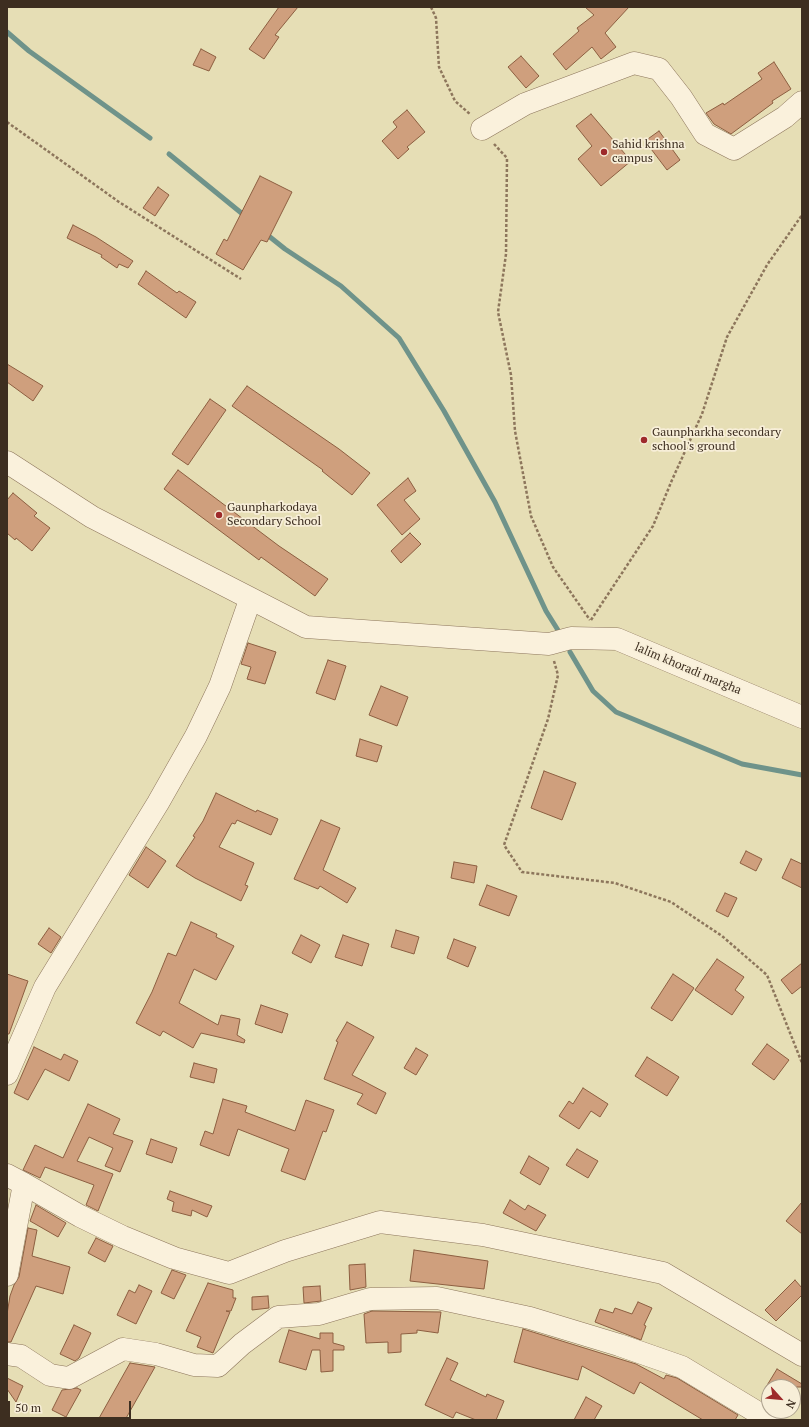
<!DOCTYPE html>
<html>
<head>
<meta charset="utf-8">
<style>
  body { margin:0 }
  #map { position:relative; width:809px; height:1427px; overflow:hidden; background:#f0e4c8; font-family:"PT Serif",serif }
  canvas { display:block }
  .frame { position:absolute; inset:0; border:8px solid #3d2e20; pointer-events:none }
  .north { position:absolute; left:761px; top:1379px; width:40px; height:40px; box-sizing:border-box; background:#f7eed8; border:1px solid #ada18e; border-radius:50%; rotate:117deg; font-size:11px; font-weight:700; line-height:16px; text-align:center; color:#3d2e20 }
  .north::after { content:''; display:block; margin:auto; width:14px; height:18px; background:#9e2a2b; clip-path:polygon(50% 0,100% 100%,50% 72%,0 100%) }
  .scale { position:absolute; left:8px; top:1401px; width:123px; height:18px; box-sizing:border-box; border:2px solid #3d2e20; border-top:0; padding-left:5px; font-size:12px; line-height:14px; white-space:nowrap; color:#3d2e20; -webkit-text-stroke:3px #f7eed8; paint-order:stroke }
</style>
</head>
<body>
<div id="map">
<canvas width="809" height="1427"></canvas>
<div class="frame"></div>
<div class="north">N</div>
<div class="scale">50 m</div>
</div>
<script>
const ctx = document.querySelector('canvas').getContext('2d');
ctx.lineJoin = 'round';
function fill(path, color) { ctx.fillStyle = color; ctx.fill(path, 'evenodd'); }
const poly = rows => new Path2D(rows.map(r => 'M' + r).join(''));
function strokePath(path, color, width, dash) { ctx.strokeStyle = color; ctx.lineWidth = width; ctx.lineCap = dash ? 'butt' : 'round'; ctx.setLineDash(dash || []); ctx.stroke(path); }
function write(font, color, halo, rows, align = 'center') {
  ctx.font = font + ' "PT Serif",serif'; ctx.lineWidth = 3.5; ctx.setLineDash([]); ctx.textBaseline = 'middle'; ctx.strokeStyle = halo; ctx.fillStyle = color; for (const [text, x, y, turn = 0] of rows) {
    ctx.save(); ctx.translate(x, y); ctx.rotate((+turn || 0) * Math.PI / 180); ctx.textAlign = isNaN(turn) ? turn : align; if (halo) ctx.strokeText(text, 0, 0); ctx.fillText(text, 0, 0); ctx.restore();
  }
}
fill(poly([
  [7,7,802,7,802,1420,7,1420],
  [769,1387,793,1387,793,1411,769,1411]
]), '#e6deb5');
strokePath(poly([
  [7,32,29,51,150,138],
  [169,154,245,216],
  [265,233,285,249,341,286,399,338,444,411,495,502,546,611,561,635],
  [570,652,593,691,616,712,742,764,802,775]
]), '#6f938a', 5);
const building = poly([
  [279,7,298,7,275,35,279,37,264,59,249,49,279,7],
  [585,7,629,7,605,33,616,47,601,59,592,47,566,70,553,54,579,31,577,28,594,15,585,7],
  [201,49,216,57,209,71,193,65,201,49],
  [521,56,539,76,526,88,508,67,521,56],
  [774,62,791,89,772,101,773,103,731,134,714,124,706,113,723,103,724,105,762,79,758,73,774,62],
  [407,110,425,132,407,147,409,149,398,159,382,141,397,127,393,122,407,110],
  [591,114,631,161,601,186,578,159,592,146,576,126,591,114],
  [659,131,680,160,667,170,645,141,659,131],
  [260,176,292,192,267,242,261,240,243,270,216,254,224,239,227,241,260,176],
  [158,187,169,195,155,216,143,208,158,187],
  [73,225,96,237,133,261,128,268,119,264,117,268,101,257,102,255,67,238,73,225],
  [146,271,177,293,179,291,196,302,186,318,138,284,146,271],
  [7,364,43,386,33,401,7,382,7,364],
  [247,386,339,449,370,473,352,495,322,471,323,470,232,406,247,386],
  [210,399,226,410,188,465,172,454,210,399],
  [178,470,279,546,328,579,315,596,261,557,259,560,164,489,178,470],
  [408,478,416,491,404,500,420,519,402,535,377,505,408,478],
  [13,493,37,513,34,516,50,528,32,551,16,538,15,540,7,533,7,500,13,493],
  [410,533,421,544,401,563,391,551,410,533],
  [248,643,276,652,265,684,247,679,251,667,241,664,248,643],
  [328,660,346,666,335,700,316,693,328,660],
  [381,686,408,697,397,726,369,715,381,686],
  [360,739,382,746,377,762,356,756,360,739],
  [544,771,576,783,562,820,531,808,544,771],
  [216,793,256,812,257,810,278,819,271,835,237,820,235,824,232,823,219,847,254,863,245,885,248,886,241,901,195,878,176,866,195,837,193,836,203,821,216,793],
  [321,820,340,828,323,870,356,888,347,903,320,886,318,889,294,879,321,820],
  [146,847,166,861,148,888,129,875,146,847],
  [746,851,762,859,756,871,740,863,746,851],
  [791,859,802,864,802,888,782,878,791,859],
  [454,862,477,866,474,883,451,878,454,862],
  [487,885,517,896,509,916,479,905,487,885],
  [725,893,737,898,728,917,716,911,725,893],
  [191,922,217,934,216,937,234,946,216,980,194,969,179,1003,218,1025,221,1015,240,1019,237,1035,245,1040,244,1043,201,1033,193,1048,163,1031,160,1036,136,1023,152,992,168,953,176,956,191,922],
  [49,928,61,937,51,953,38,944,49,928],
  [396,930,419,937,414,954,391,947,396,930],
  [301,935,320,945,311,963,292,953,301,935],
  [343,935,369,944,362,966,335,957,343,935],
  [454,939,476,947,468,967,447,958,454,939],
  [717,959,744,977,735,990,744,997,732,1015,695,990,717,959],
  [802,963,802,986,792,994,781,980,802,963],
  [7,974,28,981,9,1034,7,1034,7,974],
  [673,974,694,988,672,1021,651,1008,673,974],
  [261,1005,288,1014,282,1033,255,1024,261,1005],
  [347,1022,374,1037,352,1075,386,1093,376,1114,357,1104,363,1094,324,1079,338,1042,336,1041,347,1022],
  [767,1044,789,1060,774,1080,752,1064,767,1044],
  [34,1047,61,1060,64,1054,78,1061,69,1081,45,1069,28,1100,14,1093,34,1047],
  [416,1048,428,1055,416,1075,404,1068,416,1048],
  [647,1057,679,1077,667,1096,635,1076,647,1057],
  [194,1063,217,1069,214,1083,190,1077,194,1063],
  [583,1088,608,1104,600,1117,591,1111,579,1129,559,1116,569,1101,573,1104,583,1088],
  [223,1099,247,1106,245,1112,295,1131,306,1100,334,1110,326,1132,323,1131,305,1180,281,1171,289,1149,238,1129,229,1156,200,1145,205,1131,213,1134,223,1099],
  [88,1104,120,1119,113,1134,133,1141,120,1172,105,1166,113,1148,89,1137,77,1161,113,1174,98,1211,86,1205,94,1185,45,1167,40,1178,23,1170,35,1145,63,1158,88,1104],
  [151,1139,177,1148,172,1163,146,1154,151,1139],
  [577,1149,598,1161,588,1178,566,1165,577,1149],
  [529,1156,549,1168,540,1185,520,1173,529,1156],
  [170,1191,212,1206,207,1217,192,1210,191,1216,172,1211,174,1202,167,1199,170,1191],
  [510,1200,525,1210,528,1205,546,1215,536,1231,503,1213,510,1200],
  [802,1202,802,1234,786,1221,802,1202],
  [36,1205,66,1223,58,1237,30,1221,36,1205],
  [28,1228,37,1230,32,1256,70,1267,63,1294,36,1286,11,1342,7,1342,7,1314,10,1296,14,1285,19,1277,28,1228],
  [96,1238,113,1246,105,1262,88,1253,96,1238],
  [414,1250,488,1261,484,1289,410,1281,414,1250],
  [365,1264,366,1287,350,1290,349,1265,365,1264],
  [172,1270,186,1275,174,1299,161,1293,172,1270],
  [795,1280,802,1288,802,1295,776,1321,765,1310,795,1280],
  [208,1283,233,1290,233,1298,236,1298,231,1311,226,1311,230,1312,213,1353,197,1347,201,1337,186,1331,208,1283],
  [139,1285,152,1291,136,1324,117,1315,129,1290,135,1293,139,1285],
  [320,1286,321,1301,304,1303,303,1287,320,1286],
  [268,1296,269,1308,252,1310,252,1297,268,1296],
  [638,1302,652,1308,644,1325,646,1326,641,1340,595,1322,600,1309,613,1313,615,1308,632,1314,638,1302],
  [372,1311,441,1312,438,1333,417,1330,417,1333,401,1334,401,1352,388,1353,388,1342,366,1343,364,1314,372,1311],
  [74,1325,91,1333,79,1358,75,1361,60,1354,74,1325],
  [523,1329,636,1364,664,1379,666,1375,677,1378,738,1415,735,1420,703,1420,640,1382,634,1394,582,1366,578,1380,514,1362,523,1329],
  [289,1330,320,1339,320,1333,333,1333,333,1343,344,1346,344,1350,333,1350,333,1371,321,1372,320,1350,312,1350,306,1370,279,1362,289,1330],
  [447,1358,458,1363,450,1380,486,1397,487,1394,504,1401,496,1420,476,1420,456,1412,453,1418,425,1405,447,1358],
  [130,1363,155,1367,125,1420,98,1420,130,1363],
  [777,1369,802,1384,802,1387,766,1387,777,1369],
  [7,1378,23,1386,16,1402,7,1389,7,1378],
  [77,1388,81,1390,66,1417,52,1410,62,1390,77,1388],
  [586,1397,602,1406,594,1420,574,1420,586,1397]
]);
fill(building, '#cf9f7d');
strokePath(building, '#8d5f41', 1);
const minor = poly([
  [482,129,525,104,634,63,659,69,681,97,705,134,734,149,785,117,802,102],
  [7,462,92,517,306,627,549,644,571,638,617,639,802,717],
  [7,1074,45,987,158,803,196,736,220,686,250,600],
  [7,1175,24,1184,7,1275],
  [24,1184,80,1216,123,1237,174,1258,229,1273,285,1251,380,1222,483,1235,663,1273,802,1355],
  [7,1354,21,1356,50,1375,69,1378,123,1349,156,1354,194,1365,218,1366,242,1344,278,1317,319,1314,370,1299,437,1298,530,1318,619,1345,682,1367,770,1420]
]);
strokePath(minor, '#8d765c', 23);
strokePath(poly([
  [431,7,436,18,439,67,455,101,471,115],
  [7,122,119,202,241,279],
  [494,144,507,158,506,254,498,312,511,375,515,431,531,516,553,567,590,620],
  [591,620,653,526,672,480,702,414,727,337,767,265,802,215],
  [554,661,558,675,548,719,504,845,522,872,615,883,671,902,722,936,767,975,802,1063]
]), '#8d765c', 2.5, [3, 2]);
strokePath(minor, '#faf1dc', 22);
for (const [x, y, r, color] of [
  [604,152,4,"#9e2a2b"],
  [644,440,4,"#9e2a2b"],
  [219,515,4,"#9e2a2b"]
]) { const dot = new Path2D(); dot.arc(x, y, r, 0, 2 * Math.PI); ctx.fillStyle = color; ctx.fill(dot); strokePath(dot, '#f7eed8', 1.5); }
write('12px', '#3d2e20', '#f7eed8', [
  ["Sahid krishna",612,145],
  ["campus",612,159],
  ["Gaunpharkha secondary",652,433],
  ["school's ground",652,447],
  ["Gaunpharkodaya",227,508],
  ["Secondary School",227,522]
], 'left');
write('12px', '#3d2e20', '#f7eed8', [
  ["lalim khoradi margha",688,669,23]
]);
</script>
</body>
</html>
